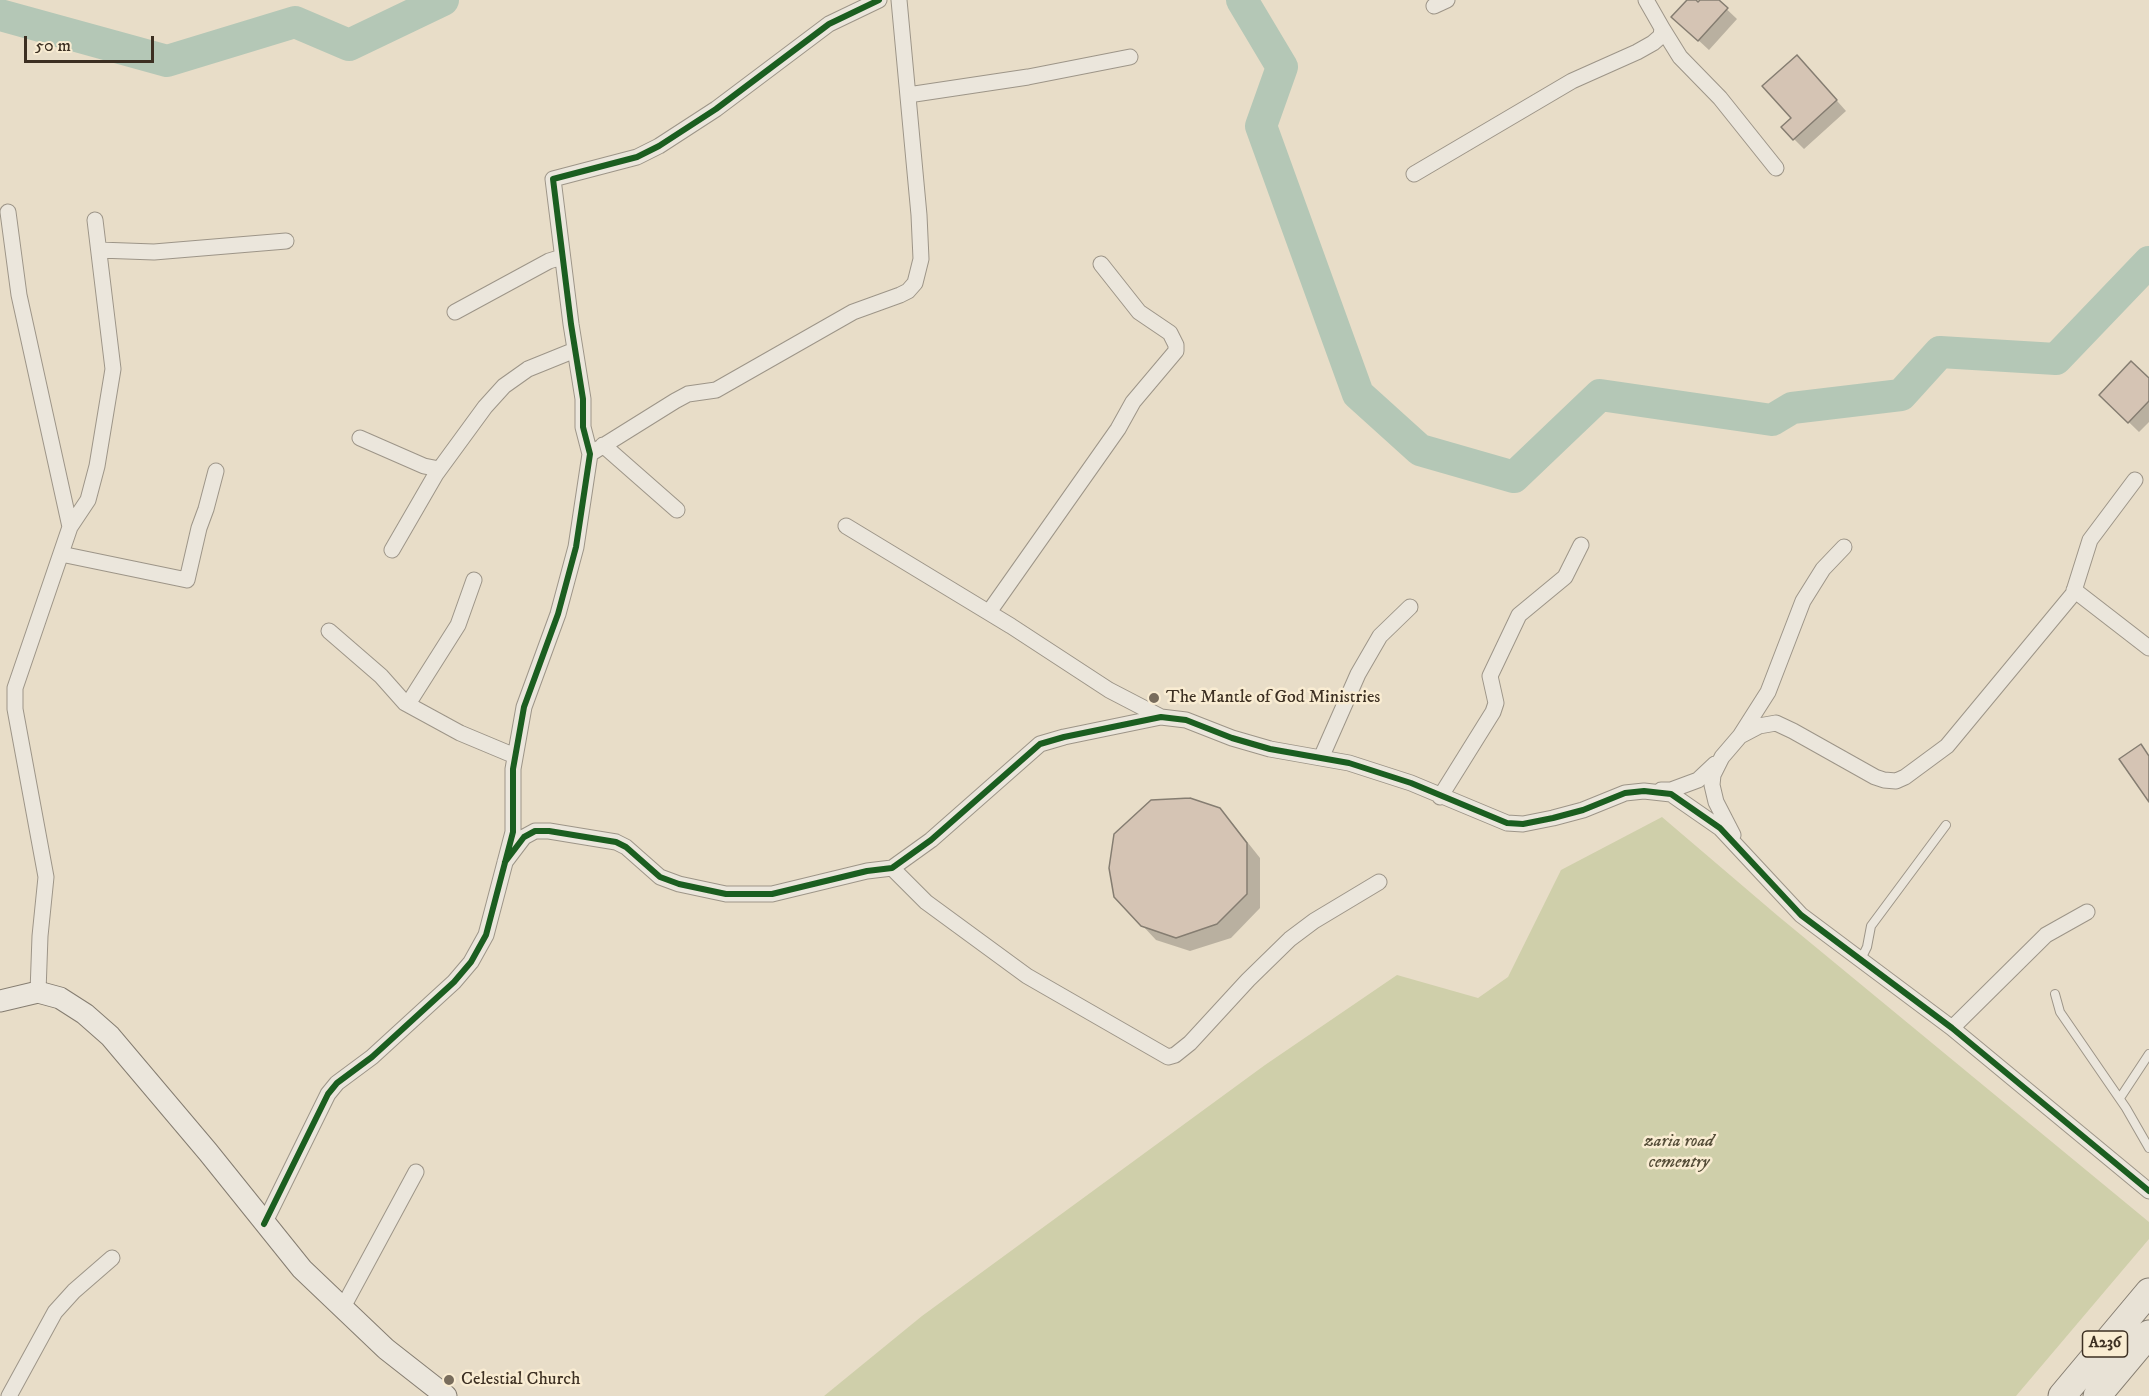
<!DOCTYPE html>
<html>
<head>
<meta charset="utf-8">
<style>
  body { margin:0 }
  #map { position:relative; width:2149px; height:1396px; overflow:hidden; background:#e8ddc8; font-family:"IM FELL DW Pica",serif }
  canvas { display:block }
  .scale { position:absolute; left:24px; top:36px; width:130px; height:27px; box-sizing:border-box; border:3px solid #3c2f22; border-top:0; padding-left:8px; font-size:18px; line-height:21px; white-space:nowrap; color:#3c2f22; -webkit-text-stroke:4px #f9ecd2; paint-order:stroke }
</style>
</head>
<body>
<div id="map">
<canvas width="2149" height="1396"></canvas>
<div class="scale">50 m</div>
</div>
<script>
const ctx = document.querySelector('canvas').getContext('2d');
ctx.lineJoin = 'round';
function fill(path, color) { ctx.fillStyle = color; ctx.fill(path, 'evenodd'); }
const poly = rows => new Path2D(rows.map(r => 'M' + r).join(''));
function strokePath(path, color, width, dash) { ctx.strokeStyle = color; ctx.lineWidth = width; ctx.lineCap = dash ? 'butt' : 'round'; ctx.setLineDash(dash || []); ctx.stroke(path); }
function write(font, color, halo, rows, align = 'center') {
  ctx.font = font + ' "IM FELL DW Pica",serif'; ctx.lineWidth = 5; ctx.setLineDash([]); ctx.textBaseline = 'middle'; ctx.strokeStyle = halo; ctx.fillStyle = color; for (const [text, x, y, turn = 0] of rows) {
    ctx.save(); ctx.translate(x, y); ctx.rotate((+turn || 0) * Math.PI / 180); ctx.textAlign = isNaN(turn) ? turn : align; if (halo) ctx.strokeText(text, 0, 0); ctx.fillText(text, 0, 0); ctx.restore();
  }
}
fill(poly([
  [1662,817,1778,916,2149,1222,2149,1239,2016,1396,824,1396,922,1316,1265,1065,1397,975,1478,998,1508,977,1561,870]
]), '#cfcfaa');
fill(poly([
  [1689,0,1694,0,1698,4,1702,0,1717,0,1737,19,1709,50,1684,27],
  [1807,67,1846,111,1804,149,1794,139,1794,118],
  [2149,380,2149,422,2139,432,2101,395],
  [1219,810,1233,824,1260,858,1260,908,1231,938,1190,951,1156,940,1142,925]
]), '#0003');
strokePath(poly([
  [1242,0,1282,67,1261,126,1358,394,1420,450,1514,477,1600,395,1772,420,1792,408,1901,395,1940,352,2056,359,2149,262],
  [0,15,167,61,295,22,349,45,443,0]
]), '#b4c7b6', 32);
const building = poly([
  [1687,0,1696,0,1698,2,1700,0,1719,0,1728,8,1698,41,1671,17,1687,0],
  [1797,55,1837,100,1793,140,1781,127,1791,118,1762,86,1797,55],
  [2131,361,2149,378,2149,401,2128,423,2099,395,2131,361],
  [2141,744,2149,756,2149,802,2119,759,2141,744],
  [1190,798,1220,808,1247,843,1247,894,1217,924,1176,938,1141,926,1114,897,1109,868,1114,834,1151,800,1190,798]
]);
fill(building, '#d5c4b4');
strokePath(building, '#857d71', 1.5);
const lane = poly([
  [1860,961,1867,947,1871,926,1946,825],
  [2055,994,2060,1012,2126,1108,2149,1148],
  [2120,1098,2149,1054]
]);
const street = poly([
  [1434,6,1447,0],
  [1662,28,1680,57,1720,98,1776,168],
  [908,95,1028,77,1130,57],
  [1414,174,1572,81,1637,52,1653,43,1661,36,1662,28,1646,0],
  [8,212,19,295,70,527],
  [99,250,154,252,286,241],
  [455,312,549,261,562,257],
  [360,438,424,466,439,469],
  [603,445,677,510],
  [590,454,675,401,688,394,716,390,853,312,900,295,908,291,915,283,921,259,919,215,899,0],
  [846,526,1011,626,1109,690,1161,717],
  [392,550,436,474,485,407,504,386,528,369,575,350],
  [61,554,187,580,199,528,206,509,216,471],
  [2074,590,2149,648],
  [989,612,1118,429,1133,402,1176,351,1176,345,1170,333,1139,312,1101,264],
  [329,631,381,676,405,703,460,733,515,756],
  [408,704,458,625,474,580],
  [1740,736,1768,692,1803,601,1823,569,1844,547],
  [1321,758,1358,674,1380,636,1410,607],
  [1661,790,1671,790,1698,780,1715,764],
  [1440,797,1493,712,1496,703,1490,676,1519,615,1565,577,1581,545],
  [1733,835,1716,802,1712,785,1713,775,1722,757,1740,736,1759,726,1776,723,1793,731,1875,777,1884,780,1896,781,1905,777,1947,746,2073,594,2090,540,2135,480],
  [505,862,524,837,535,831,549,831,616,842,626,847,660,877,679,884,726,894,772,894,867,871,892,868,931,840,1040,744,1064,737,1161,717,1186,720,1232,738,1270,749,1349,763,1411,783,1507,823,1523,824,1553,818,1583,810,1625,793,1644,791,1671,794,1720,828,1801,915,1952,1028,2149,1191],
  [892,868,926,902,1027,976,1168,1057,1175,1055,1190,1043,1248,980,1290,939,1314,921,1379,882],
  [38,992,40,936,46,877,15,709,15,688,70,527,88,500,97,466,113,369,95,220],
  [1952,1028,2046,935,2087,912],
  [264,1224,328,1094,337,1083,372,1057,454,982,471,962,486,935,513,832,513,769,524,707,558,614,576,547,590,454,583,427,583,399,571,324,553,179,637,157,659,146,716,109,829,24,879,0],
  [342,1309,416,1172],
  [9,1396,55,1312,74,1291,112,1258]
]);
const secondary = poly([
  [0,1001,38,992,60,998,85,1014,110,1036,208,1152,302,1269,386,1349,446,1396]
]);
const highway = poly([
  [2062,1396,2149,1292],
  [2097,1396,2149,1334]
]);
strokePath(lane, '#9d9588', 10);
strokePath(street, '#9d9588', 17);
strokePath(secondary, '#857d71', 23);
strokePath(highway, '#857d71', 29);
strokePath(lane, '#ebe6dc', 8);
strokePath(street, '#ebe6dc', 15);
strokePath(secondary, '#ebe6dc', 21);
strokePath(highway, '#e8e2d6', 27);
strokePath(poly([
  [505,862,524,837,535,831,549,831,616,842,626,847,660,877,679,884,726,894,772,894,867,871,892,868,931,840,1040,744,1064,737,1161,717,1186,720,1232,738,1270,749,1349,763,1411,783,1507,823,1523,824,1553,818,1583,810,1625,793,1644,791,1671,794,1720,828,1801,915,1952,1028,2149,1191],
  [264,1224,328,1094,337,1083,372,1057,454,982,471,962,486,935,513,832,513,769,524,707,558,614,576,547,590,454,583,427,583,399,571,324,553,179,637,157,659,146,716,109,829,24,879,0]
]), '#1b5e20', 6);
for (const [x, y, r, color] of [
  [1154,698,6,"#786c5c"],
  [449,1380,6,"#786c5c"]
]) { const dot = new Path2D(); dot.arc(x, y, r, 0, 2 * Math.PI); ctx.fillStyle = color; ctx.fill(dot); strokePath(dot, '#f9ecd2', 2); }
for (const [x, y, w] of [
  [2105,1344,45]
]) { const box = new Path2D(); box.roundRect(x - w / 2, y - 13, w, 26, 4.5); ctx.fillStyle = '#f9ecd2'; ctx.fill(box); strokePath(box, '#3c2f22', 1.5); }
write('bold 16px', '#3c2f22', null, [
  ["A236",2105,1344]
]);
write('18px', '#3c2f22', '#f9ecd2', [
  ["The Mantle of God Ministries",1166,698],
  ["Celestial Church",461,1380]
], 'left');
write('italic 18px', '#554d38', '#f9ecd2', [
  ["zaria road",1679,1142],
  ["cementry",1679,1163]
]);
</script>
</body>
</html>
